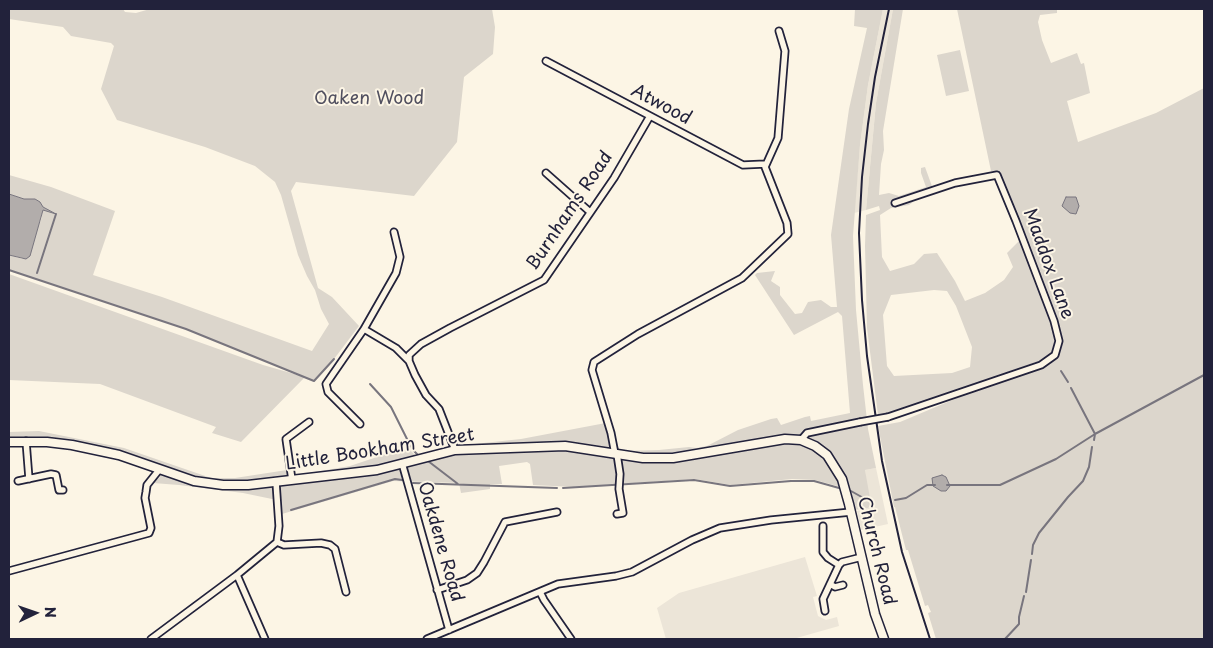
<!DOCTYPE html>
<html>
<head>
<meta charset="utf-8">
<style>
  body { margin:0 }
  #map { position:relative; width:1213px; height:648px; overflow:hidden; background:#fcf5e5; font-family:"Playpen Sans",sans-serif }
  canvas { display:block }
  .frame { position:absolute; inset:0; border:10px solid #22223b; pointer-events:none }
  .north { position:absolute; left:10px; top:588px; width:50px; height:50px; -webkit-text-stroke:4px #fcf5e5; paint-order:stroke; rotate:87deg; font-size:14px; font-weight:700; line-height:20px; text-align:center; color:#22223b }
  .north::after { content:''; display:block; margin:auto; width:18px; height:22px; background:#22223b; clip-path:polygon(50% 0,100% 100%,50% 72%,0 100%) }
</style>
</head>
<body>
<div id="map">
<canvas width="1213" height="648"></canvas>
<div class="frame"></div>
<div class="north">N</div>
</div>
<script>
const ctx = document.querySelector('canvas').getContext('2d');
ctx.lineJoin = 'round';
function fill(path, color) { ctx.fillStyle = color; ctx.fill(path, 'evenodd'); }
const poly = rows => new Path2D(rows.map(r => 'M' + r).join(''));
function strokePath(path, color, width, dash) { ctx.strokeStyle = color; ctx.lineWidth = width; ctx.lineCap = dash ? 'butt' : 'round'; ctx.setLineDash(dash || []); ctx.stroke(path); }
function write(font, color, halo, rows, align = 'center') {
  ctx.font = font + ' "Playpen Sans",sans-serif'; ctx.lineWidth = 4; ctx.setLineDash([]); ctx.textBaseline = 'middle'; ctx.strokeStyle = halo; ctx.fillStyle = color; for (const [text, x, y, turn = 0] of rows) {
    ctx.save(); ctx.translate(x, y); ctx.rotate((+turn || 0) * Math.PI / 180); ctx.textAlign = isNaN(turn) ? turn : align; if (halo) ctx.strokeText(text, 0, 0); ctx.fillText(text, 0, 0); ctx.restore();
  }
}
fill(poly([
  [883,9,893,9,876,103,866,210,854,213,860,145,868,85],
  [876,468,888,524,861,530,857,511,868,508,865,470],
  [805,557,817,596,813,597,818,616,826,620,837,617,839,626,793,639,666,639,657,608,679,593]
]), '#ece5d8');
fill(poly([
  [9,9,123,9,125,12,136,13,150,9,492,9,495,27,493,54,464,77,457,142,414,196,296,182,291,191,318,288,332,297,359,326,334,359,314,381,305,377,241,442,212,433,216,427,100,384,9,380,9,274,263,365,298,375,186,329,9,270,9,255,23,259,41,220,43,209,55,214,43,207,35,199,24,199,9,194,9,175,51,187,115,211,93,275,162,297,312,351,329,324,321,309,315,290,307,276,298,255,281,195,275,182,255,166,205,147,117,120,101,89,114,46,111,43,71,36,63,27,9,19],
  [855,9,883,9,868,85,860,145,853,236,856,310,863,385,868,429,876,468,865,470,871,504,868,508,855,510,849,487,841,487,815,480,792,479,731,485,695,479,574,487,533,485,530,464,527,462,499,466,502,484,490,484,490,489,461,493,459,483,393,481,282,514,281,499,272,499,243,493,179,485,153,483,160,477,161,466,129,453,53,438,9,437,9,432,39,431,124,448,211,478,235,478,287,470,290,475,303,474,350,466,374,458,407,442,411,451,416,456,446,447,521,439,611,422,619,449,621,451,659,450,689,447,696,448,707,446,738,430,771,419,777,418,781,425,805,417,810,416,811,421,850,413,842,316,838,312,794,335,755,275,757,273,775,271,771,281,780,287,780,295,795,314,802,313,808,302,821,300,831,307,837,307,831,235,849,109,867,28,854,26],
  [893,9,903,9,883,131,884,150,881,164,879,195,889,193,899,196,926,187,921,173,921,168,925,167,933,189,914,195,913,202,909,205,891,208,880,215,882,257,890,271,914,264,924,254,937,253,955,281,965,301,985,293,1004,280,1013,267,1007,253,1019,241,994,176,994,171,991,171,957,9,1057,9,1057,13,1040,15,1038,22,1042,40,1051,63,1077,53,1081,64,1084,63,1090,93,1067,101,1078,142,1156,113,1204,88,1204,639,936,639,928,613,931,612,928,605,925,606,908,550,906,550,895,507,894,507,878,426,900,422,981,388,1038,368,1036,362,904,410,878,415,867,328,865,246,866,215,880,210,879,206,866,210,876,103],
  [934,290,947,291,956,306,972,347,970,367,952,373,894,376,887,366,883,315,891,295],
  [960,50,969,91,946,96,937,55]
]), '#dcd6cc');
const water = poly([
  [9,194,24,199,35,199,40,202,43,207,56,214,43,210,30,256,26,259,9,255,9,194],
  [1066,197,1076,197,1079,206,1076,214,1070,213,1062,206,1066,197],
  [942,475,946,477,950,486,946,491,941,491,933,486,932,478,942,475]
]);
fill(water, '#b2adab');
strokePath(water, '#78757e', 1);
strokePath(poly([
  [9,270,186,329,314,381,334,359],
  [37,273,56,214],
  [1061,371,1068,382],
  [370,384,391,407,412,449,418,455],
  [1071,388,1095,434,1094,440],
  [428,461,458,484],
  [413,483,557,488],
  [947,485,1000,485,1056,459,1095,434,1204,375],
  [563,488,694,480,730,486,791,481,814,481,839,488],
  [851,491,867,500],
  [895,500,906,498,927,485,935,485],
  [291,510,395,479,402,480],
  [1032,554,1033,545,1039,533,1068,497,1083,481,1089,467,1092,447],
  [1026,592,1031,560],
  [1005,639,1019,624,1019,617,1024,596]
]), '#78757e', 2);
const street = poly([
  [546,61,743,165,765,164],
  [546,173,590,212],
  [364,329,396,273,400,257,394,232],
  [888,417,1041,365,1055,355,1059,341,1054,321,1016,221,997,175,955,183,895,203],
  [360,424,328,392,326,384,364,329,396,348,409,361],
  [801,440,807,433,860,422],
  [26,441,29,479],
  [455,450,439,409,426,395,415,375,409,361,409,355,421,344,450,328,544,280,614,178,650,116],
  [615,454,611,433,592,370,594,362,638,334,742,278,788,234,787,223,765,167,778,138,785,51,779,31],
  [402,463,449,630],
  [292,480,286,439,309,422],
  [18,481,51,474,56,475,59,490,63,490],
  [617,514,623,513,619,489,620,474,617,454],
  [823,526,823,552,828,558,839,565],
  [277,542,284,545,321,543,330,545,335,549,346,592],
  [9,571,149,533,151,528,145,498,146,492,147,485,159,470],
  [237,575,265,639],
  [830,584,835,587,843,585],
  [437,590,467,580,477,573,484,562,505,522,557,512],
  [540,592,544,600,571,639],
  [825,611,823,599,839,565,842,562,862,557],
  [151,639,237,575,277,542,279,526,276,482],
  [427,639,558,584,616,576,632,572,692,540,720,528,771,520,851,512]
]);
const secondary = poly([
  [9,442,47,442,72,445,119,455,194,481,223,485,248,485,377,470,455,450,565,446,643,458,673,458,785,439,801,440,815,446,827,455,842,479,849,504,875,614,884,639]
]);
strokePath(street, '#22223b', 9);
strokePath(secondary, '#22223b', 11);
strokePath(street, '#fcf5e5', 5.5);
strokePath(secondary, '#fcf5e5', 8);
strokePath(poly([
  [889,9,875,77,868,124,862,177,859,233,862,300,867,356,882,461,902,552,930,639]
]), '#22223b', 2);
const streetBridge = poly([
  [860,422,888,417]
]);
strokePath(streetBridge, '#22223b', 9, []);
strokePath(streetBridge, '#fcf5e5', 5.5);
write('18px', '#504f5f', '#fcf5e5', [
  ["Oaken Wood",369,99]
]);
write('18px', '#22223b', '#fcf5e5', [
  ["Atwood",661,105,28],
  ["Burnhams Road",570,211,-56],
  ["Maddox Lane",1048,264,70],
  ["Little Bookham Street",380,450,-9],
  ["Oakdene Road",440,542,74],
  ["Church Road",876,551,76]
]);
</script>
</body>
</html>
